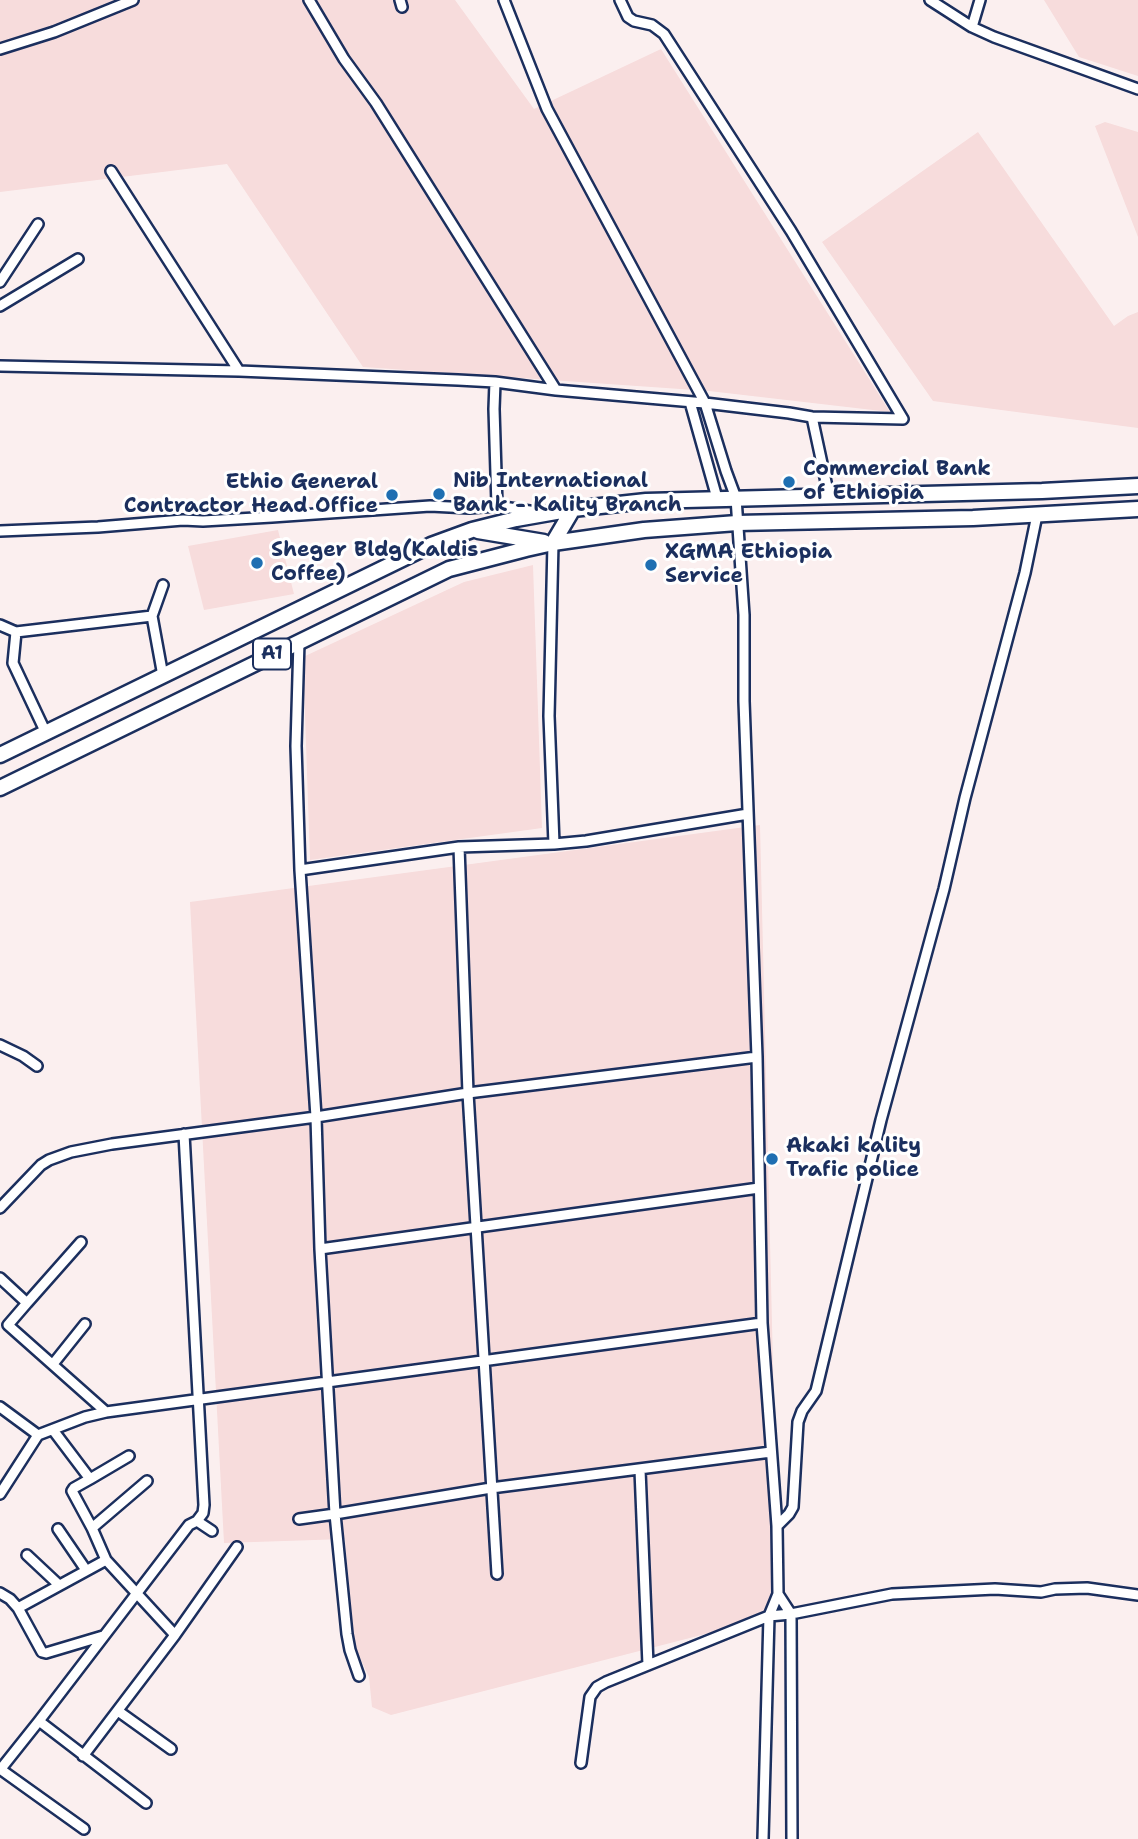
<!DOCTYPE html>
<html>
<head>
<meta charset="utf-8">
<style>
  body { margin:0 }
  canvas { display:block; background:#fbefef }
</style>
</head>
<body>
<canvas width="1138" height="1839"></canvas>
<script>
const ctx = document.querySelector('canvas').getContext('2d');
ctx.lineJoin = 'round';
function fill(path, color) { ctx.fillStyle = color; ctx.fill(path, 'evenodd'); }
const poly = rows => new Path2D(rows.map(r => 'M' + r).join(''));
function strokePath(path, color, width, dash) { ctx.strokeStyle = color; ctx.lineWidth = width; ctx.lineCap = dash ? 'butt' : 'round'; ctx.setLineDash(dash || []); ctx.stroke(path); }
function write(font, color, halo, rows, align = 'center') {
  ctx.font = font + ' "Shantell Sans",sans-serif'; ctx.lineWidth = 6; ctx.setLineDash([]); ctx.textBaseline = 'middle'; ctx.strokeStyle = halo; ctx.fillStyle = color; for (const [text, x, y, turn = 0] of rows) {
    ctx.save(); ctx.translate(x, y); ctx.rotate((+turn || 0) * Math.PI / 180); ctx.textAlign = isNaN(turn) ? turn : align; if (halo) ctx.strokeText(text, 0, 0); ctx.fillText(text, 0, 0); ctx.restore();
  }
}
fill(poly([
  [0,0,455,0,534,109,661,49,890,412,709,391,363,367,227,164,0,192],
  [1044,0,1138,0,1138,76,1079,57],
  [1105,122,1138,132,1138,237,1095,126],
  [978,132,1114,326,1128,316,1138,312,1138,428,933,401,822,242],
  [278,530,294,594,204,610,188,546],
  [533,565,542,828,310,860,303,657,464,582],
  [760,825,779,1615,391,1715,372,1707,369,1677,353,1643,345,1539,224,1543,190,902]
]), '#f7dcdc');
const street = poly([
  [309,0,344,59,376,103,556,390],
  [400,0,402,7],
  [504,0,547,109,705,403,726,471,736,498,744,615,744,701,757,1057,762,1323,777,1526,778,1594,769,1616,763,1839],
  [620,0,628,17,634,21,652,25,664,34,791,231,903,419],
  [930,0,972,27,994,37,1138,89],
  [972,27,980,0],
  [0,49,54,32,133,0],
  [111,171,239,371],
  [0,282,38,224],
  [0,306,78,259],
  [0,366,239,371,458,380,495,382,556,390,705,403,789,413,812,417,903,419],
  [495,382,494,409,497,506],
  [690,402,717,498],
  [812,417,829,496],
  [0,531,98,527,183,520,203,521,272,517,430,506,469,508,497,506,536,512],
  [553,543,549,716,554,844],
  [152,616,163,585],
  [0,625,16,632,152,616,163,676],
  [16,632,13,663,46,733],
  [299,641,296,746,300,870,316,1117,320,1249,335,1514,491,1488,771,1452],
  [459,847,468,1093,497,1574],
  [300,870,459,847,554,844,586,841,748,814],
  [0,1045,23,1056,37,1066],
  [184,1134,204,1505,203,1513,197,1521],
  [0,1208,41,1165,49,1160,71,1152,112,1144,316,1117,468,1093,757,1057],
  [320,1249,759,1188],
  [0,1278,27,1303,8,1325,106,1412],
  [27,1303,81,1242],
  [53,1364,85,1324],
  [0,1407,38,1435],
  [53,1430,90,1479,74,1488,72,1491,92,1528,106,1560],
  [640,1470,648,1665],
  [90,1479,129,1456],
  [0,1494,38,1435,85,1417,106,1412,762,1323],
  [299,1519,335,1514,347,1634,350,1650,359,1676],
  [777,1526,789,1514,793,1507,798,1422,802,1411,816,1391,881,1120,944,889,965,798,1025,573,1037,515],
  [92,1528,147,1481],
  [58,1529,86,1570],
  [27,1555,59,1585],
  [0,1593,10,1599,18,1608,42,1652,46,1653,103,1636],
  [778,1594,791,1614,792,1839],
  [18,1608,106,1560,175,1635],
  [118,1711,171,1749],
  [39,1721,146,1803],
  [83,1756,175,1635,237,1547],
  [581,1763,590,1697,597,1687,606,1682,769,1616,791,1614,892,1594,995,1589,1041,1592,1055,1589,1087,1588,1138,1595],
  [0,1769,84,1829],
  [0,1770,39,1721,189,1525,197,1521,212,1531]
]);
const primary = poly([
  [478,531,544,542],
  [553,543,573,509],
  [0,755,431,545,472,530,516,519,573,509,646,501,1042,491,1138,486],
  [0,788,449,569,526,549,553,543,644,530,737,523,973,518,1138,509]
]);
strokePath(street, '#1b2f5e', 14);
strokePath(primary, '#1b2f5e', 19);
strokePath(street, '#fff', 9);
strokePath(primary, '#fff', 14);
for (const [x, y, r, color] of [
  [789,482,7,"#1f6fb2"],
  [439,494,7,"#1f6fb2"],
  [392,495,7,"#1f6fb2"],
  [257,563,7,"#1f6fb2"],
  [651,565,7,"#1f6fb2"],
  [772,1159,7,"#1f6fb2"]
]) { const dot = new Path2D(); dot.arc(x, y, r, 0, 2 * Math.PI); ctx.fillStyle = color; ctx.fill(dot); strokePath(dot, '#fff', 2.5); }
for (const [x, y, w] of [
  [272,654,38]
]) { const box = new Path2D(); box.roundRect(x - w / 2, y - 15.5, w, 31, 5); ctx.fillStyle = '#fff'; ctx.fill(box); strokePath(box, '#1b2f5e', 2); }
write('bold 19px', '#1b2f5e', null, [
  ["A1",272,654]
]);
write('bold 21px', '#1b2f5e', '#fff', [
  ["Commercial Bank",803,470],
  ["of Ethiopia",803,494],
  ["Nib International",453,482],
  ["Bank - Kality Branch",453,506],
  ["Ethio General",378,483,"right"],
  ["Contractor Head Office",378,507,"right"],
  ["Sheger Bldg(Kaldis",271,551],
  ["Coffee)",271,575],
  ["XGMA Ethiopia",665,553],
  ["Service",665,577],
  ["Akaki kality",786,1147],
  ["Trafic police",786,1171]
], 'left');
</script>
</body>
</html>
